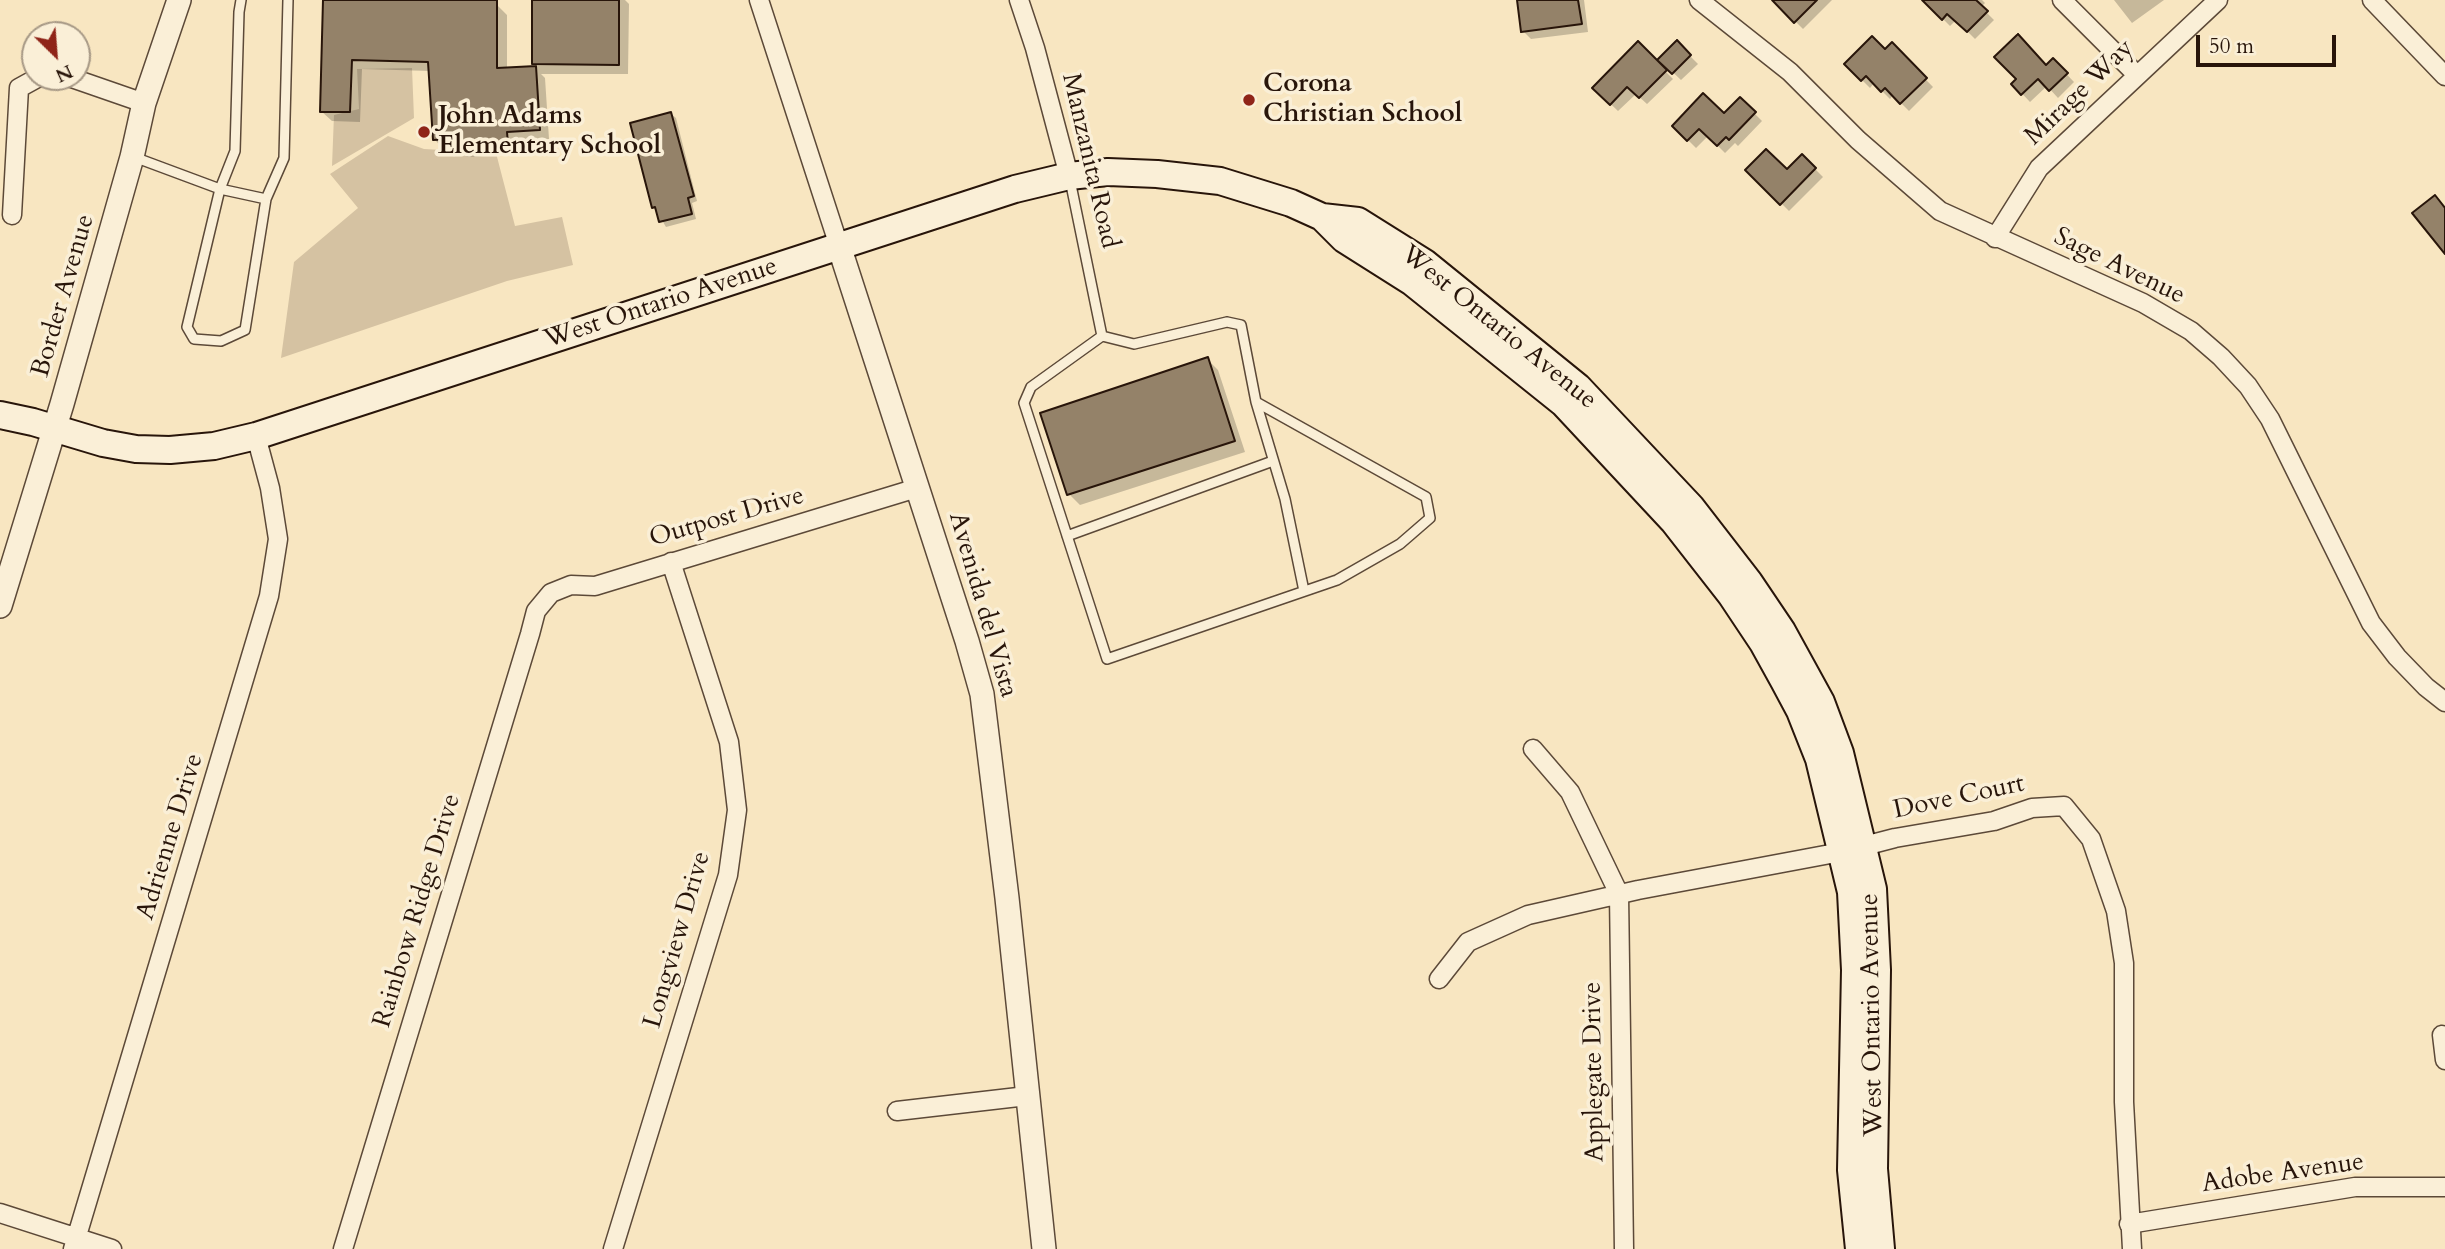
<!DOCTYPE html>
<html>
<head>
<meta charset="utf-8">
<style>
  body { margin:0 }
  #map { position:relative; width:2445px; height:1249px; overflow:hidden; background:#f8e6c1; font-family:Cardo,serif }
  canvas { display:block }
  .north { position:absolute; left:21px; top:21px; width:70px; height:70px; box-sizing:border-box; background:#faefd7; border:2px solid #a69885; border-radius:50%; rotate:155deg; font-size:19px; font-weight:700; line-height:28px; text-align:center; color:#28150a }
  .north::after { content:''; display:block; margin:auto; width:24px; height:32px; background:#8f2418; clip-path:polygon(50% 0,100% 100%,50% 72%,0 100%) }
  .scale { position:absolute; left:2196px; top:35px; width:140px; height:32px; box-sizing:border-box; border:4px solid #28150a; border-top:0; padding-left:9px; font-size:21px; line-height:24px; white-space:nowrap; color:#28150a; -webkit-text-stroke:5px #faefd7; paint-order:stroke }
</style>
</head>
<body>
<div id="map">
<canvas width="2445" height="1249"></canvas>
<div class="north">N</div>
<div class="scale">50 m</div>
</div>
<script>
const ctx = document.querySelector('canvas').getContext('2d');
ctx.lineJoin = 'round';
function fill(path, color) { ctx.fillStyle = color; ctx.fill(path, 'evenodd'); }
const poly = rows => new Path2D(rows.map(r => 'M' + r).join(''));
function strokePath(path, color, width, dash) { ctx.strokeStyle = color; ctx.lineWidth = width; ctx.lineCap = dash ? 'butt' : 'round'; ctx.setLineDash(dash || []); ctx.stroke(path); }
function write(font, color, halo, rows, align = 'center') {
  ctx.font = font + ' Cardo,serif'; ctx.lineWidth = 7; ctx.setLineDash([]); ctx.textBaseline = 'middle'; ctx.strokeStyle = halo; ctx.fillStyle = color; for (const [text, x, y, turn = 0] of rows) {
    ctx.save(); ctx.translate(x, y); ctx.rotate((+turn || 0) * Math.PI / 180); ctx.textAlign = isNaN(turn) ? turn : align; if (halo) ctx.strokeText(text, 0, 0); ctx.fillText(text, 0, 0); ctx.restore();
  }
}
fill(poly([
  [412,68,414,118,332,166,334,115,359,109,357,69],
  [388,136,424,149,496,153,515,226,562,217,573,265,507,281,281,358,294,262,358,208,330,174]
]), '#d5c2a2');
fill(poly([
  [325,0,472,0,497,5,507,15,507,69,537,67,533,64,534,0,625,0,629,4,628,74,541,74,545,78,549,139,517,141,517,154,467,157,459,149,445,150,434,139,430,71,362,69,360,122,332,121,321,111],
  [1519,0,1584,0,1588,32,1531,39,1523,31],
  [1788,0,1832,0,1803,29,1781,7],
  [1935,0,1982,0,1985,3,1981,7,1994,20,1975,39,1956,20,1950,26,1930,6],
  [2114,0,2164,0,2132,23],
  [1677,43,1698,64,1681,80,1660,60],
  [1638,44,1673,79,1647,104,1636,94,1618,111,1594,88],
  [1892,45,1933,87,1909,111,1893,95,1890,99,1874,83,1870,88,1846,64,1885,52],
  [2053,60,2074,82,2058,98,2047,86,2030,102,2013,84,2018,79,2046,67],
  [1740,99,1762,121,1738,146,1735,143,1725,153,1708,136,1696,148,1674,126,1724,115],
  [671,114,676,118,697,201,692,203,696,219,666,227,654,207],
  [1802,156,1823,177,1789,211,1748,170,1787,172],
  [1207,359,1218,370,1245,452,1080,505,1069,494]
]), '#0003');
const building = poly([
  [323,0,497,0,497,68,536,66,540,130,507,132,508,144,455,147,455,139,433,140,428,62,352,60,350,112,320,112,323,0],
  [532,0,619,0,619,65,532,64,532,0],
  [1517,0,1578,0,1582,24,1521,32,1517,0],
  [1772,0,1817,0,1794,23,1772,0],
  [1922,0,1976,0,1988,11,1967,32,1947,14,1942,20,1922,0],
  [2018,34,2046,65,2053,58,2068,73,2049,91,2038,79,2021,95,2011,84,2016,79,1994,57,2018,34],
  [1872,36,1885,49,1892,42,1927,78,1900,104,1885,88,1881,92,1866,76,1861,81,1844,64,1872,36],
  [1677,40,1691,55,1672,74,1657,60,1677,40],
  [1638,41,1667,70,1639,98,1627,87,1610,105,1592,88,1638,41],
  [1703,93,1724,113,1740,97,1756,112,1729,140,1726,137,1717,146,1699,129,1687,141,1672,126,1703,93],
  [671,112,694,196,688,198,692,214,659,222,655,207,652,208,630,123,671,112],
  [1766,149,1787,169,1802,154,1816,168,1780,205,1745,170,1766,149],
  [2435,195,2445,208,2445,254,2412,213,2435,195],
  [1208,357,1235,441,1067,495,1040,413,1208,357]
]);
fill(building, '#948269');
strokePath(building, '#28150a', 2);
const service = poly([
  [241,0,239,12,235,151,220,189,187,327,194,339,221,341,245,330,266,199],
  [134,157,220,189,266,199,284,158,288,0],
  [1070,180,1102,336],
  [1227,322,1241,325,1256,402,1426,497,1430,518,1400,544,1337,580,1107,659,1024,403,1031,387,1102,336,1134,344,1227,322],
  [1256,402,1285,499,1304,591],
  [1067,536,1273,461]
]);
const minor = poly([
  [759,0,839,246],
  [1019,0,1035,48,1069,176],
  [1699,0,1790,72,1858,140,1940,211,2143,303,2191,331,2221,357,2248,386,2270,419,2371,623,2397,657,2426,687,2445,702],
  [2062,0,2136,74],
  [2372,0,2445,76],
  [69,77,144,103],
  [12,215,19,88,39,77],
  [1995,238,2039,168,2218,0],
  [1533,749,1570,792,1619,894,1624,1249],
  [1439,979,1468,942,1528,915,1638,890,1841,852,1895,838,1994,821,2032,808,2064,806,2091,839,2116,911,2124,963,2124,1102,2132,1249],
  [2442,1035,2445,1060],
  [897,1111,1027,1096],
  [0,1213,112,1249],
  [2129,1224,2355,1187,2445,1187],
  [73,1249,269,596,278,539,270,488,256,436],
  [343,1249,530,634,536,611,551,593,571,585,595,586,917,488],
  [613,1249,728,875,737,810,729,742,671,562]
]);
const tertiary = poly([
  [839,246,967,641,982,694,1007,898,1044,1249],
  [0,606,62,404,132,157,144,103,179,0]
]);
const secondary = poly([
  [1322,217,1358,221,1425,263,1578,387,1691,507,1749,582,1782,631,1804,671,1821,702,1840,753,1873,889,1877,970,1874,1169,1881,1249],
  [0,415,33,422,103,443,136,449,170,450,214,446,256,436,1015,189,1069,176,1108,172,1157,174,1220,181,1291,203,1322,217,1344,239,1412,282,1563,403,1674,522,1731,595,1763,643,1784,681,1800,711,1819,759,1851,892,1855,970,1851,1170,1859,1249]
]);
strokePath(service, '#5c4938', 12);
strokePath(minor, '#5c4938', 21);
strokePath(tertiary, '#5c4938', 26);
strokePath(secondary, '#28150a', 30);
strokePath(service, '#faefd7', 9);
strokePath(minor, '#faefd7', 18);
strokePath(tertiary, '#faefd7', 23);
strokePath(secondary, '#faefd7', 26);
for (const [x, y, r, color] of [
  [1249,100,7,"#8f2418"],
  [424,132,7,"#8f2418"]
]) { const dot = new Path2D(); dot.arc(x, y, r, 0, 2 * Math.PI); ctx.fillStyle = color; ctx.fill(dot); strokePath(dot, '#faefd7', 2.5); }
write('bold 26px', '#28150a', '#faefd7', [
  ["Corona",1263,85],
  ["Christian School",1263,115],
  ["John Adams",438,117],
  ["Elementary School",438,147]
], 'left');
write('26px', '#28150a', '#faefd7', [
  ["Mirage Way",2080,93,-44],
  ["Manzanita Road",1089,161,77],
  ["Sage Avenue",2119,267,26],
  ["Border Avenue",64,296,-74],
  ["West Ontario Avenue",661,304,-18],
  ["West Ontario Avenue",1498,328,39],
  ["Outpost Drive",727,518,-16],
  ["Avenida del Vista",982,605,74],
  ["Dove Court",1959,798,-12],
  ["Adrienne Drive",171,837,-73],
  ["Rainbow Ridge Drive",418,911,-73],
  ["Longview Drive",678,940,-74],
  ["West Ontario Avenue",1873,1015,-91],
  ["Applegate Drive",1595,1072,-91],
  ["Adobe Avenue",2283,1174,-8]
]);
</script>
</body>
</html>
